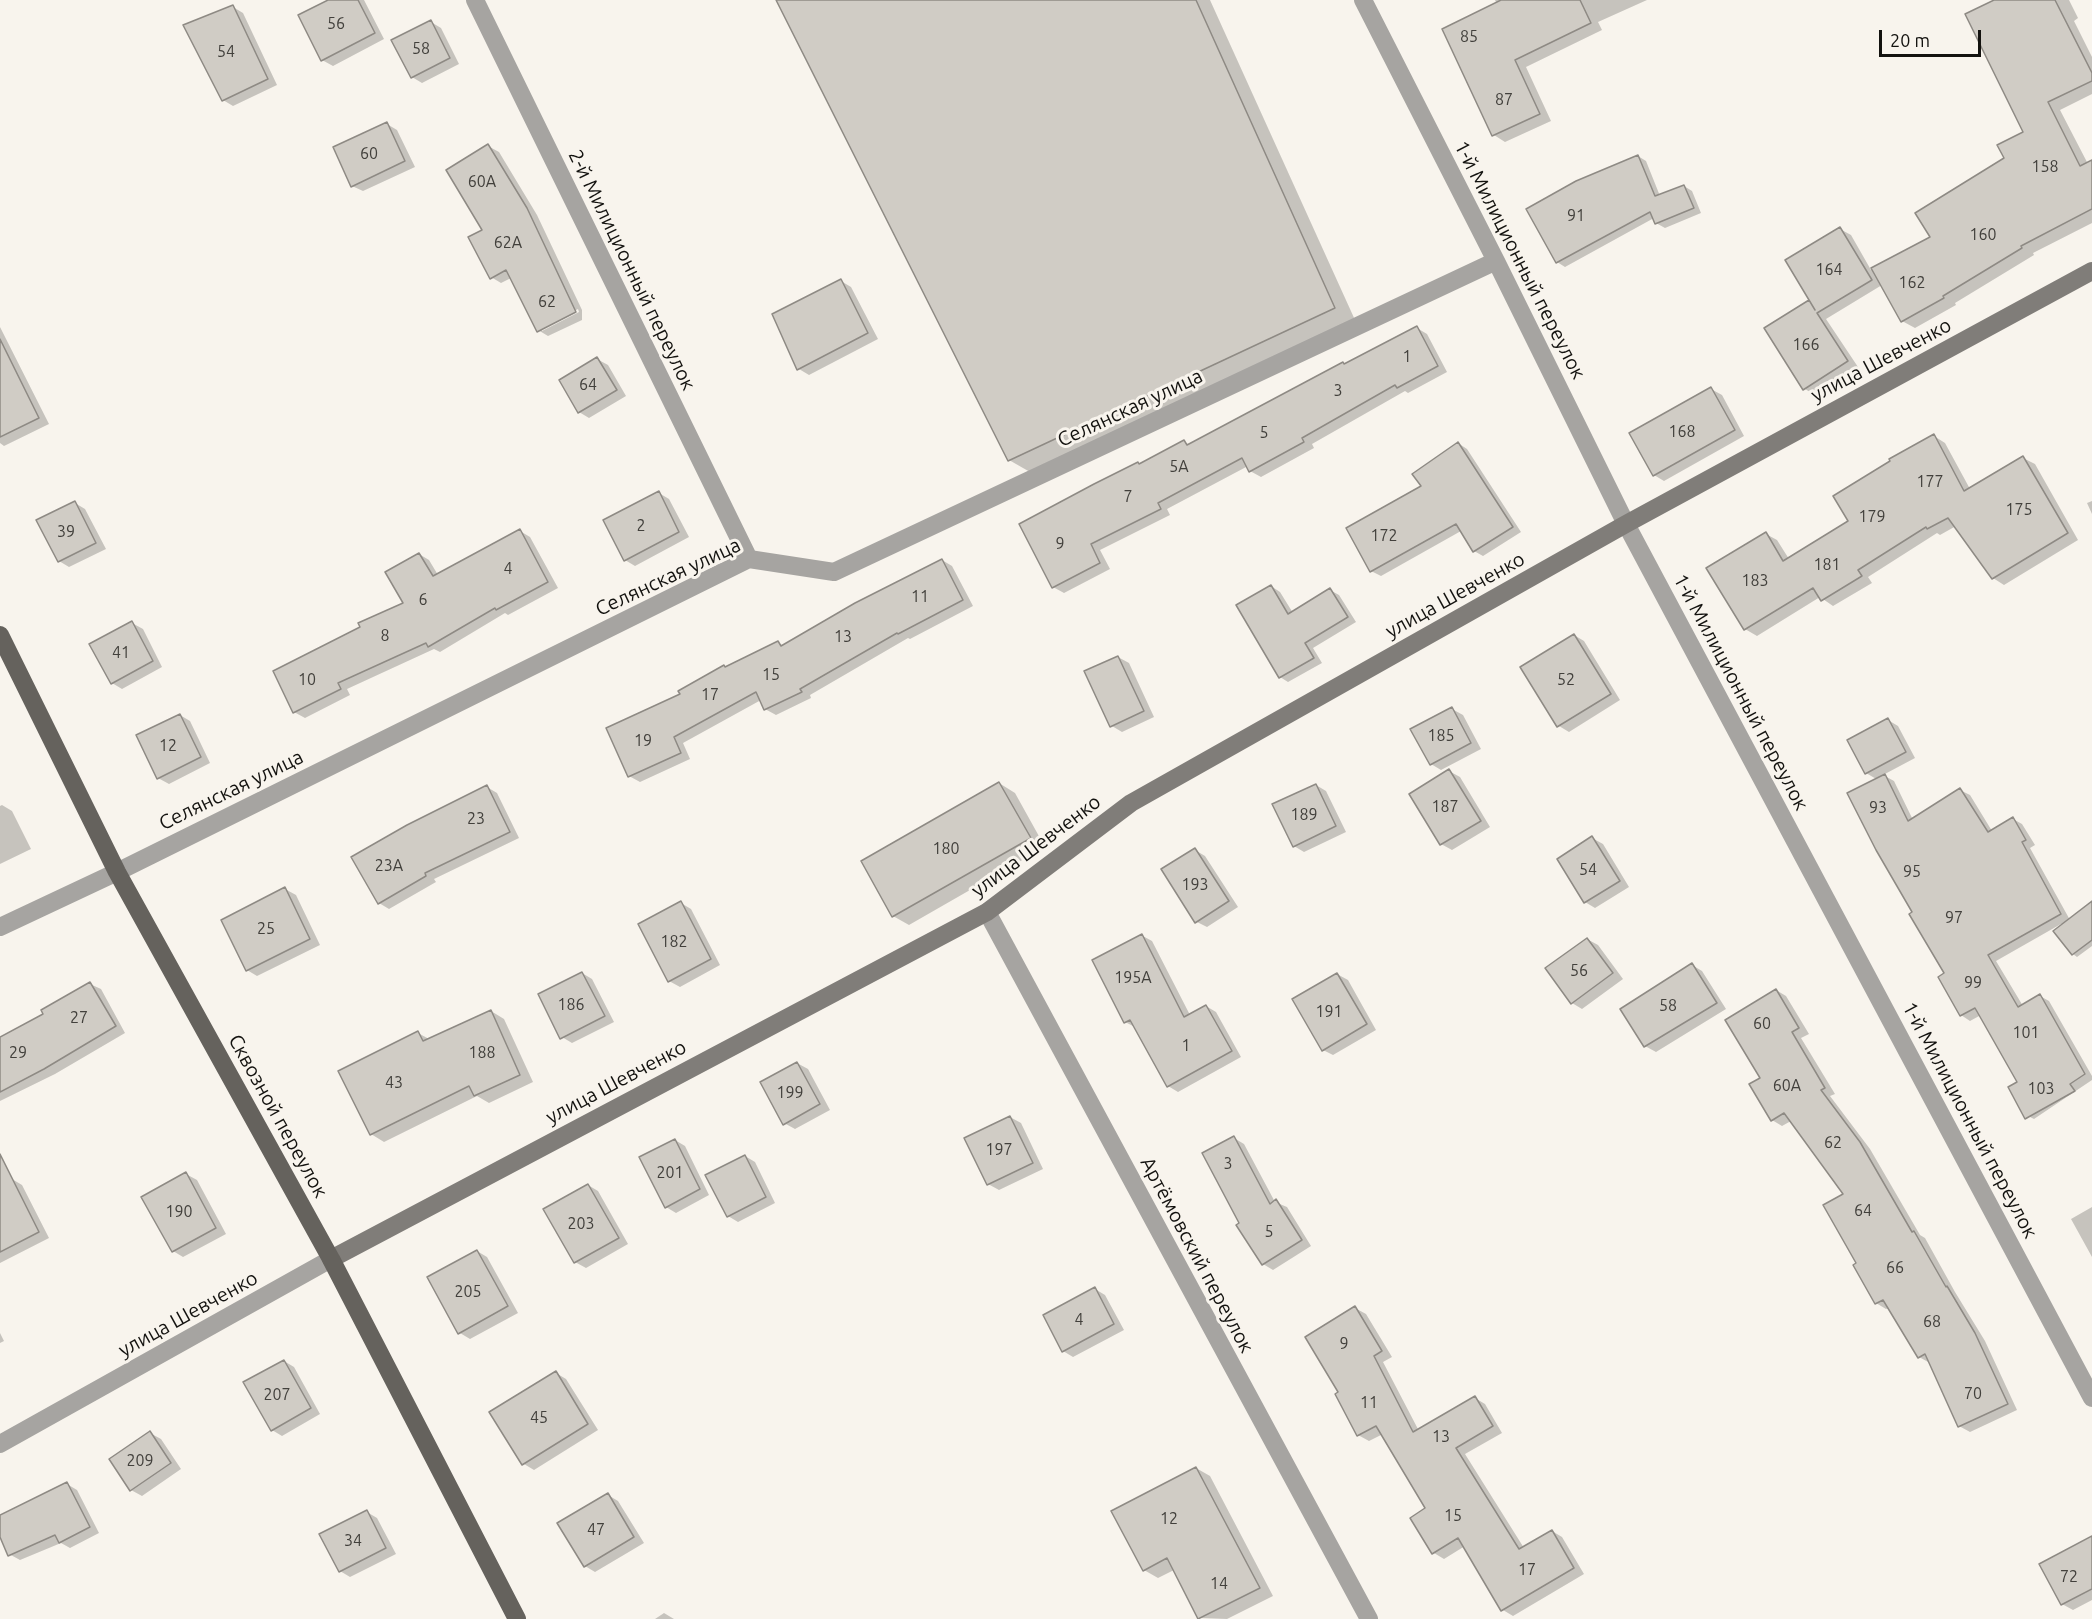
<!DOCTYPE html>
<html>
<head>
<meta charset="utf-8">
<style>
  body { margin:0 }
  #map { position:relative; width:2092px; height:1619px; overflow:hidden; background:#f8f4ed; font-family:Ubuntu,sans-serif }
  canvas { display:block }
  .scale { position:absolute; left:1879px; top:30px; width:102px; height:27px; box-sizing:border-box; border:3px solid #13120f; border-top:0; padding-left:8px; font-size:18px; line-height:21px; white-space:nowrap; color:#13120f; -webkit-text-stroke:4px #f8f4ed; paint-order:stroke }
</style>
</head>
<body>
<div id="map">
<canvas width="2092" height="1619"></canvas>
<div class="scale">20 m</div>
</div>
<script>
const ctx = document.querySelector('canvas').getContext('2d');
ctx.lineJoin = 'round';
function fill(path, color) { ctx.fillStyle = color; ctx.fill(path, 'evenodd'); }
const poly = rows => new Path2D(rows.map(r => 'M' + r).join(''));
function strokePath(path, color, width, dash) { ctx.strokeStyle = color; ctx.lineWidth = width; ctx.lineCap = dash ? 'butt' : 'round'; ctx.setLineDash(dash || []); ctx.stroke(path); }
function write(font, color, halo, rows, align = 'center') {
  ctx.font = font + ' Ubuntu,sans-serif'; ctx.lineWidth = 6; ctx.setLineDash([]); ctx.textBaseline = 'middle'; ctx.strokeStyle = halo; ctx.fillStyle = color; for (const [text, x, y, turn = 0] of rows) {
    ctx.save(); ctx.translate(x, y); ctx.rotate((+turn || 0) * Math.PI / 180); ctx.textAlign = isNaN(turn) ? turn : align; if (halo) ctx.strokeText(text, 0, 0); ctx.fillText(text, 0, 0); ctx.restore();
  }
}
fill(poly([
  [331,0,364,0,384,39,333,66,322,60],
  [778,0,1210,0,1355,320,1030,472,1009,460],
  [1495,0,1647,0,1598,22,1602,30,1526,67,1551,121,1505,142,1494,135,1497,4],
  [1997,0,2069,0,2078,18,2074,21,2092,57,2092,94,2060,110,2088,164,2092,162,2092,223,2033,253,2034,255,1955,303,1956,305,1915,328,1902,321,1882,285,1826,319,1858,367,1815,395,1805,389,1809,302,1814,305,1840,229,1851,235,1871,270,1932,237,2006,159,2025,132],
  [233,7,243,13,277,85,233,106,223,100],
  [431,22,441,28,459,64,422,83,412,77],
  [387,124,397,130,415,167,363,191,352,186],
  [488,146,499,152,537,215,582,310,582,320,548,336,538,330,511,278,501,283,491,277,484,231],
  [578,309,579,312,542,331,542,327],
  [1638,156,1646,161,1660,196,1684,186,1692,191,1701,213,1665,228,1656,223,1654,218,1565,267,1557,262],
  [841,281,851,287,878,339,809,375,799,369],
  [0,327,49,424,4,446,0,443],
  [1417,328,1427,334,1447,372,1408,393,1405,391,1312,444,1314,448,1261,477,1250,471,1248,466,1167,509,1170,515,1100,550,1110,569,1064,593,1053,587,1140,465,1184,442,1190,445],
  [597,359,608,365,626,396,589,418,579,412],
  [1711,389,1722,395,1744,436,1664,481,1654,475],
  [1934,436,1945,443,1970,489,2023,458,2035,464,2078,540,2004,585,1993,578,1956,526,1940,535,1937,533,1868,577,1872,583,1833,606,1820,597,1757,636,1745,629,1766,534,1777,540,1789,559,1850,521],
  [1458,443,1467,449,1521,532,1483,556,1474,551,1461,531,1381,576,1371,571,1423,487],
  [659,493,669,499,689,537,635,566,625,560],
  [2092,501,2092,514,2087,503],
  [75,503,85,509,106,549,69,567,59,561],
  [520,531,530,537,558,588,508,615,505,613,440,652,434,649,347,689,350,695,305,718,294,712,405,604,419,554,429,560,438,575],
  [942,560,952,566,973,606,910,639,908,638,810,695,811,698,776,715,765,709,761,700,683,743,690,759,640,782,629,776,682,695,778,643,784,646],
  [1271,586,1280,592,1293,613,1330,590,1339,595,1356,622,1313,648,1322,663,1288,682,1280,677],
  [132,623,143,629,162,667,122,689,112,683],
  [1574,635,1584,641,1620,700,1569,732,1559,726,1522,667],
  [1118,657,1129,663,1154,717,1122,732,1112,726],
  [1452,709,1463,715,1481,749,1441,770,1431,764],
  [180,715,190,721,210,763,169,784,158,778],
  [1888,720,1898,726,1915,758,1883,775,1894,781,1913,820,1960,790,1970,795,1992,831,2013,819,2022,824,2035,845,2030,848,2070,920,2092,913,2092,946,2077,957,2073,954,2061,924,1996,961,2023,1006,2040,996,2049,1001,2092,1076,2092,1080,2034,1119,2024,1114,2019,1082,1981,1015,1970,1021,1961,1015,1946,974,1914,913,1878,780,1866,773],
  [1449,771,1460,777,1490,827,1452,850,1441,844],
  [999,783,1015,793,1045,847,909,925,893,916],
  [1316,785,1326,791,1346,832,1304,852,1294,846],
  [487,787,497,793,519,838,434,879,436,882,389,909,379,903],
  [2,805,12,811,31,849,0,864,0,806],
  [1592,838,1603,844,1629,887,1595,908,1585,902],
  [1195,850,1205,856,1238,907,1207,927,1197,922],
  [285,889,296,895,320,945,257,976,247,970],
  [681,903,691,909,720,965,680,987,669,981],
  [1141,935,1152,941,1190,1015,1206,1006,1216,1012,1241,1057,1178,1092,1168,1086,1135,1027,1125,1022],
  [1587,939,1598,945,1623,979,1582,1009,1572,1003],
  [1692,965,1702,971,1726,1009,1656,1052,1645,1046,1622,1009],
  [582,973,592,979,614,1022,572,1043,562,1037],
  [1337,974,1348,980,1376,1030,1333,1055,1323,1050],
  [90,984,101,989,125,1033,55,1074,0,1101,0,1039,45,1014],
  [1776,990,1786,996,1809,1034,1801,1038,1835,1094,1830,1096,1870,1149,1920,1235,1925,1238,1955,1292,1985,1341,2017,1410,1970,1432,1959,1426,1930,1363,1919,1357,1889,1308,1886,1309,1876,1303,1858,1263,1846,1194,1791,1121,1782,1126,1772,1120,1762,1078],
  [491,1011,504,1019,533,1082,489,1103,477,1096,384,1142,371,1134,418,1033,429,1039],
  [797,1063,808,1069,830,1110,795,1129,784,1123],
  [1010,1117,1021,1123,1043,1169,999,1190,988,1184],
  [1234,1138,1244,1144,1275,1202,1287,1207,1311,1246,1273,1270,1263,1264,1241,1223],
  [675,1140,685,1146,709,1195,676,1213,666,1207],
  [745,1156,755,1162,775,1203,738,1222,728,1216],
  [186,1174,197,1180,226,1234,183,1257,173,1251],
  [12,1179,22,1185,49,1238,0,1263,0,1185],
  [588,1185,598,1191,628,1244,586,1268,575,1262],
  [2092,1207,2092,1257,2071,1219],
  [477,1251,487,1257,518,1313,470,1339,460,1333],
  [1095,1289,1105,1295,1124,1330,1073,1357,1063,1351],
  [1355,1308,1366,1314,1392,1357,1383,1362,1419,1431,1475,1398,1485,1404,1502,1433,1465,1454,1524,1548,1552,1531,1562,1537,1584,1574,1513,1616,1503,1610,1465,1546,1444,1559,1434,1553,1427,1509,1383,1434,1369,1441,1358,1435,1340,1393],
  [0,1333,4,1341,0,1343],
  [284,1361,294,1367,320,1414,282,1436,272,1430],
  [556,1373,566,1379,598,1430,534,1470,524,1464,491,1412],
  [150,1433,161,1439,181,1469,142,1496,131,1490],
  [1196,1468,1210,1476,1273,1596,1227,1619,1199,1618,1174,1570,1158,1578,1144,1570],
  [67,1484,77,1490,99,1533,70,1548,61,1543,20,1560,9,1554,0,1533,0,1516],
  [608,1495,618,1501,644,1543,595,1572,585,1566],
  [367,1512,377,1518,396,1554,350,1577,340,1571],
  [2092,1545,2092,1600,2073,1610,2062,1604],
  [664,1613,674,1619,655,1619]
]), '#0003');
const building = poly([
  [328,0,358,0,375,33,321,61,298,15,328,0],
  [776,0,1196,0,1335,308,1008,461,776,0],
  [1501,0,1580,0,1591,23,1515,60,1540,114,1492,136,1442,29,1501,0],
  [1994,0,2055,0,2092,73,2092,81,2048,102,2080,166,2092,160,2092,209,2021,246,2022,248,1943,296,1944,298,1901,322,1871,268,1930,237,1915,213,2004,158,1997,145,2023,132,1965,14,1994,0],
  [233,5,268,79,222,101,183,25,233,5],
  [431,20,450,58,411,78,391,40,431,20],
  [387,122,405,161,351,187,333,147,387,122],
  [488,144,527,208,576,312,537,332,506,270,490,279,468,237,482,230,446,170,488,144],
  [1638,155,1655,196,1684,185,1694,208,1655,224,1650,212,1556,263,1526,209,1576,181,1638,155],
  [1840,227,1872,280,1817,313,1848,361,1803,390,1764,328,1809,300,1815,310,1785,260,1840,227],
  [841,279,868,333,797,370,772,314,841,279],
  [1417,326,1438,366,1397,388,1395,385,1302,438,1304,442,1249,472,1242,458,1158,503,1161,509,1091,544,1100,563,1052,588,1019,524,1094,484,1138,462,1139,464,1184,440,1187,445,1343,362,1344,364,1417,326],
  [0,339,39,418,0,437,0,339],
  [597,357,617,390,578,413,559,380,597,357],
  [1711,387,1735,430,1653,476,1629,433,1711,387],
  [1934,434,1964,491,2023,456,2068,533,1992,579,1948,518,1927,529,1926,527,1858,570,1862,576,1821,601,1813,588,1744,630,1706,568,1766,532,1783,561,1848,521,1833,496,1890,461,1889,459,1934,434],
  [1458,442,1513,527,1473,552,1456,524,1370,572,1346,528,1421,486,1412,474,1458,442],
  [659,491,679,532,624,561,603,520,659,491],
  [75,501,96,543,58,562,36,520,75,501],
  [520,529,548,582,496,610,495,608,428,647,426,643,338,683,341,689,293,713,273,671,360,627,358,623,403,603,385,572,419,553,433,576,520,529],
  [942,559,963,600,898,634,897,633,800,689,802,692,764,710,756,692,674,737,681,753,628,777,606,728,680,694,678,691,724,665,725,667,778,641,781,646,855,603,942,559],
  [1271,585,1288,614,1330,588,1348,617,1305,643,1314,658,1279,678,1236,605,1271,585],
  [132,621,153,661,111,684,89,644,132,621],
  [1574,634,1611,694,1557,727,1520,667,1574,634],
  [1118,656,1144,711,1110,727,1084,671,1118,656],
  [1452,707,1471,743,1430,765,1410,729,1452,707],
  [180,714,201,757,157,779,136,735,180,714],
  [1888,718,1906,752,1865,774,1847,740,1888,718],
  [1449,769,1481,821,1440,845,1409,794,1449,769],
  [1885,774,1908,821,1960,788,1988,832,2013,817,2026,840,2022,842,2061,914,1988,955,2018,1007,2040,994,2085,1074,2070,1084,2075,1091,2025,1119,2008,1087,2017,1082,1975,1008,1960,1016,1938,977,1944,973,1909,914,1912,912,1876,850,1847,793,1885,774],
  [999,782,1031,838,892,917,861,861,999,782],
  [1316,784,1336,826,1293,847,1272,804,1316,784],
  [487,785,510,832,425,873,426,876,378,904,351,857,407,825,487,785],
  [1592,836,1620,881,1584,903,1557,859,1592,836],
  [1195,848,1229,901,1195,923,1161,869,1195,848],
  [285,887,310,939,246,971,221,920,285,887],
  [681,901,711,959,668,982,638,924,681,901],
  [2092,901,2092,940,2072,955,2053,931,2092,901],
  [1142,934,1184,1017,1206,1005,1232,1051,1167,1087,1130,1020,1124,1023,1092,960,1142,934],
  [1587,938,1613,973,1571,1004,1545,968,1587,938],
  [1692,963,1717,1003,1644,1047,1620,1009,1692,963],
  [582,972,605,1016,560,1039,538,994,582,972],
  [1337,973,1367,1024,1322,1051,1292,999,1337,973],
  [90,982,116,1026,44,1069,0,1092,0,1037,43,1014,41,1010,90,982],
  [1776,989,1799,1028,1792,1032,1825,1088,1821,1090,1860,1142,1912,1232,1914,1231,1946,1287,1947,1286,1975,1333,2008,1404,1958,1427,1925,1354,1918,1358,1883,1300,1875,1304,1853,1265,1856,1263,1823,1205,1843,1194,1784,1113,1771,1121,1749,1084,1760,1078,1725,1020,1776,989],
  [491,1010,520,1075,474,1096,469,1086,370,1135,338,1071,418,1031,423,1041,491,1010],
  [797,1062,820,1104,783,1125,760,1082,797,1062],
  [1010,1116,1033,1163,987,1185,964,1138,1010,1116],
  [1234,1136,1270,1204,1276,1199,1302,1240,1262,1265,1236,1225,1239,1223,1202,1153,1234,1136],
  [675,1139,700,1189,665,1208,639,1157,675,1139],
  [0,1154,39,1232,0,1252,0,1154],
  [745,1155,766,1197,727,1217,705,1175,745,1155],
  [186,1172,216,1228,172,1252,141,1197,186,1172],
  [588,1184,619,1238,574,1263,543,1209,588,1184],
  [477,1250,508,1306,458,1334,427,1277,477,1250],
  [1095,1287,1114,1324,1062,1352,1043,1315,1095,1287],
  [1355,1306,1382,1351,1374,1356,1413,1432,1475,1396,1493,1426,1456,1448,1519,1549,1552,1530,1574,1568,1501,1611,1458,1538,1432,1554,1410,1518,1425,1508,1376,1426,1357,1436,1335,1394,1338,1392,1305,1337,1355,1306],
  [284,1360,311,1408,271,1431,243,1382,284,1360],
  [556,1371,588,1424,522,1465,489,1412,556,1371],
  [150,1431,171,1463,130,1491,109,1459,150,1431],
  [1196,1467,1260,1588,1198,1619,1167,1558,1143,1571,1111,1511,1196,1467],
  [67,1482,90,1527,59,1543,55,1535,8,1556,0,1537,0,1515,67,1482],
  [608,1493,634,1537,584,1567,557,1523,608,1493],
  [367,1510,386,1548,339,1572,319,1534,367,1510],
  [2092,1536,2092,1589,2061,1605,2039,1564,2092,1536]
]);
fill(building, '#d0ccc5');
strokePath(building, '#8e8a84', 1.5);
strokePath(poly([
  [475,0,749,559],
  [1363,0,1496,261,1626,524,2092,1398],
  [987,912,1369,1619],
  [0,927,117,872,749,559,834,572,1496,261],
  [0,1444,331,1259]
]), '#a6a4a1', 18);
strokePath(poly([
  [331,1259,987,912,1131,803,1626,524,2092,271]
]), '#807d79', 18);
strokePath(poly([
  [0,635,117,872,331,1259,517,1619]
]), '#65625d', 18);
write('16px', '#42403c', null, [
  ["56",336,24],
  ["85",1469,37],
  ["58",421,49],
  ["54",226,52],
  ["87",1504,100],
  ["60",369,154],
  ["158",2045,167],
  ["60А",482,182],
  ["91",1576,216],
  ["160",1983,235],
  ["62А",508,243],
  ["164",1829,270],
  ["162",1912,283],
  ["62",547,302],
  ["166",1806,345],
  ["1",1407,357],
  ["64",588,385],
  ["3",1338,391],
  ["168",1682,432],
  ["5",1264,433],
  ["5А",1179,467],
  ["177",1930,482],
  ["7",1128,497],
  ["175",2019,510],
  ["179",1872,517],
  ["2",641,526],
  ["39",66,532],
  ["172",1384,536],
  ["9",1060,544],
  ["181",1827,565],
  ["4",508,569],
  ["183",1755,581],
  ["11",920,597],
  ["6",423,600],
  ["8",385,636],
  ["13",843,637],
  ["41",121,653],
  ["15",771,675],
  ["10",307,680],
  ["52",1566,680],
  ["17",710,695],
  ["185",1441,736],
  ["19",643,741],
  ["12",168,746],
  ["187",1445,807],
  ["93",1878,808],
  ["189",1304,815],
  ["23",476,819],
  ["180",946,849],
  ["23А",389,866],
  ["54",1588,870],
  ["95",1912,872],
  ["193",1195,885],
  ["97",1954,918],
  ["25",266,929],
  ["182",674,942],
  ["56",1579,971],
  ["195А",1133,978],
  ["99",1973,983],
  ["186",571,1005],
  ["58",1668,1006],
  ["191",1329,1012],
  ["27",79,1018],
  ["60",1762,1024],
  ["101",2026,1033],
  ["1",1186,1046],
  ["29",18,1053],
  ["188",482,1053],
  ["43",394,1083],
  ["60А",1787,1086],
  ["103",2041,1089],
  ["199",790,1093],
  ["62",1833,1143],
  ["197",999,1150],
  ["3",1228,1164],
  ["201",670,1173],
  ["64",1863,1211],
  ["190",179,1212],
  ["203",581,1224],
  ["5",1269,1232],
  ["66",1895,1268],
  ["205",468,1292],
  ["4",1079,1320],
  ["68",1932,1322],
  ["9",1344,1344],
  ["70",1973,1394],
  ["207",277,1395],
  ["11",1369,1403],
  ["45",539,1418],
  ["13",1441,1437],
  ["209",140,1461],
  ["15",1453,1516],
  ["12",1169,1519],
  ["47",596,1530],
  ["34",353,1541],
  ["17",1527,1570],
  ["72",2069,1577],
  ["14",1219,1584]
]);
write('20px', '#13120f', '#f8f4ed', [
  ["1-й Милиционный переулок",1520,260,63],
  ["2-й Милиционный переулок",632,270,64],
  ["улица Шевченко",1881,360,-28],
  ["Селянская улица",1130,408,-25],
  ["Селянская улица",668,577,-25],
  ["улица Шевченко",1455,595,-29],
  ["1-й Милиционный переулок",1741,692,62],
  ["Селянская улица",231,790,-26],
  ["улица Шевченко",1036,846,-37],
  ["улица Шевченко",616,1082,-28],
  ["Сквозной переулок",278,1116,61],
  ["1-й Милиционный переулок",1970,1120,62],
  ["Артёмовский переулок",1197,1255,62],
  ["улица Шевченко",188,1314,-29]
]);
</script>
</body>
</html>
